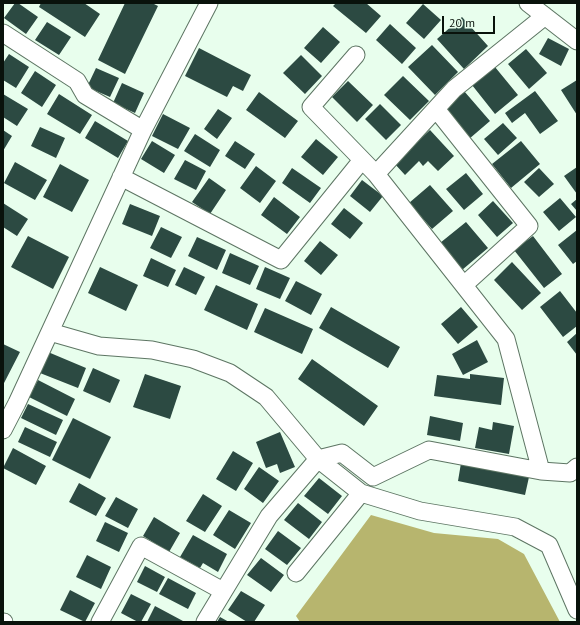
<!DOCTYPE html>
<html>
<head>
<meta charset="utf-8">
<style>
  body { margin:0 }
  #map { position:relative; width:580px; height:625px; overflow:hidden; background:#e8feed; font-family:"PT Sans",sans-serif }
  canvas { display:block }
  .frame { position:absolute; inset:0; border:4px solid #09120b; pointer-events:none }
  .scale { position:absolute; left:442px; top:16px; width:53px; height:18px; box-sizing:border-box; border:2px solid #09120b; border-top:0; padding-left:5px; font-size:12px; line-height:14px; white-space:nowrap; color:#09120b; -webkit-text-stroke:3px #e8feed; paint-order:stroke }
</style>
</head>
<body>
<div id="map">
<canvas width="580" height="625"></canvas>
<div class="frame"></div>
<div class="scale">20 m</div>
</div>
<script>
const ctx = document.querySelector('canvas').getContext('2d');
ctx.lineJoin = 'round';
function fill(path, color) { ctx.fillStyle = color; ctx.fill(path, 'evenodd'); }
const poly = rows => new Path2D(rows.map(r => 'M' + r).join(''));
function strokePath(path, color, width, dash) { ctx.strokeStyle = color; ctx.lineWidth = width; ctx.lineCap = dash ? 'butt' : 'round'; ctx.setLineDash(dash || []); ctx.stroke(path); }
fill(poly([
  [371,515,434,533,498,539,524,554,560,622,300,622,296,616]
]), '#b7b56e');
fill(poly([
  [15,3,18,3,38,17,26,34,4,18],
  [41,3,84,3,100,14,85,37,39,7],
  [125,3,152,3,158,6,125,74,98,60],
  [336,3,366,3,381,16,366,33,333,6],
  [423,4,441,20,424,39,406,23],
  [462,17,488,46,464,69,437,39],
  [47,22,71,37,59,55,35,40],
  [390,24,416,48,402,64,376,40],
  [323,27,340,42,321,63,304,48],
  [548,38,569,49,561,66,539,54],
  [432,45,458,72,435,95,408,67],
  [199,48,251,75,243,91,233,86,227,97,185,76],
  [526,49,547,73,529,89,508,64],
  [9,54,29,67,16,88,3,80,3,63],
  [301,55,322,76,305,94,283,73],
  [495,67,518,95,495,114,472,85],
  [96,68,119,78,110,97,87,87],
  [35,71,56,85,42,107,21,93],
  [403,76,429,101,410,120,384,95],
  [577,80,577,115,561,90],
  [348,81,373,105,357,122,332,97],
  [122,83,144,93,135,113,113,103],
  [464,91,490,121,469,139,443,109],
  [535,91,558,121,540,134,525,113,512,123,505,113],
  [259,92,298,121,285,138,246,110],
  [3,94,28,109,17,126,3,117],
  [59,94,92,115,80,134,47,114],
  [380,104,401,125,386,140,365,119],
  [218,109,232,118,217,139,204,129],
  [163,114,190,128,178,149,152,136],
  [95,121,128,141,118,158,85,138],
  [503,123,517,138,498,155,484,139],
  [40,127,65,138,56,158,31,146],
  [3,130,12,136,3,151],
  [430,130,454,156,438,171,428,161,423,166,419,161,405,175,394,163],
  [195,134,220,150,210,167,184,151],
  [316,139,338,157,323,175,301,157],
  [152,141,175,155,164,173,141,159],
  [235,141,255,154,245,169,225,156],
  [521,141,540,164,511,188,492,164],
  [185,160,206,171,196,190,174,179],
  [15,162,47,180,35,200,4,183],
  [60,164,89,180,72,212,43,197],
  [256,166,276,181,260,203,240,188],
  [577,167,577,194,564,176],
  [292,168,321,188,310,203,282,183],
  [539,168,554,184,539,197,524,182],
  [466,173,483,194,464,210,446,189],
  [209,178,226,190,210,214,192,202],
  [362,180,383,196,370,212,350,196],
  [430,185,453,211,432,229,409,203],
  [274,197,300,217,287,234,261,215],
  [560,198,576,217,559,231,543,212],
  [577,199,577,211,571,204],
  [493,201,513,223,497,237,478,215],
  [3,203,28,219,17,236,3,227],
  [130,204,160,216,152,236,122,224],
  [344,208,363,223,350,239,331,224],
  [466,222,488,248,462,270,440,243],
  [161,227,182,237,171,258,150,248],
  [577,230,577,261,573,264,558,245],
  [28,236,69,257,53,289,11,267],
  [533,236,562,274,544,288,514,250],
  [197,237,226,250,217,270,188,256],
  [320,241,338,255,321,275,304,261],
  [230,253,259,266,250,285,222,273],
  [151,258,176,270,168,287,143,276],
  [512,262,541,293,522,310,494,280],
  [100,267,138,285,126,311,88,293],
  [184,267,205,277,196,295,175,285],
  [265,267,290,278,280,299,256,289],
  [296,281,322,294,311,315,285,301],
  [216,285,258,304,247,330,204,310],
  [560,291,577,313,577,326,563,337,540,307],
  [331,307,400,347,388,368,319,328],
  [461,307,478,327,458,344,441,324],
  [265,308,313,329,302,354,254,332],
  [577,333,577,355,567,342],
  [477,340,488,362,463,375,452,354],
  [3,344,20,352,3,385],
  [48,352,86,368,78,388,40,373],
  [312,359,378,406,364,426,298,379],
  [93,368,120,380,110,403,83,391],
  [145,374,181,386,170,419,133,407],
  [470,374,504,378,501,405,434,396,437,375,470,379],
  [38,380,75,399,67,416,29,397],
  [28,404,63,420,56,435,21,418],
  [430,416,463,423,460,441,427,435],
  [73,418,111,437,90,479,52,460],
  [493,422,514,426,509,454,475,448,479,427,492,430],
  [25,427,57,442,50,457,18,442],
  [280,432,295,467,280,473,277,464,266,468,256,442],
  [13,448,46,466,36,485,3,468],
  [233,451,253,463,236,491,216,479],
  [461,463,529,477,525,495,458,481],
  [259,467,279,481,263,503,244,489],
  [319,478,342,496,328,514,304,496],
  [79,483,106,498,96,516,69,502],
  [203,494,222,506,205,532,186,521],
  [116,497,138,509,128,528,105,516],
  [298,503,322,522,309,539,284,520],
  [229,510,251,523,235,549,213,535],
  [154,517,180,533,169,552,143,536],
  [105,522,128,533,119,552,96,541],
  [278,531,301,548,287,565,265,549],
  [193,535,227,554,218,572,203,563,200,568,180,557],
  [87,555,111,567,101,589,76,577],
  [261,558,284,575,271,592,247,575],
  [145,566,165,577,157,592,137,582],
  [168,578,196,593,188,609,159,594],
  [70,590,95,603,85,622,60,610],
  [241,591,265,605,254,622,247,622,228,610],
  [131,594,151,604,141,622,138,622,121,613],
  [155,606,183,621,182,622,147,622],
  [220,617,229,622,217,622]
]), '#2c4a42');
const minor = poly([
  [528,3,577,41],
  [3,33,77,81,85,95,143,130],
  [356,55,311,107,376,174,454,89,545,16],
  [436,109,529,226,464,285],
  [376,174,506,339,541,471],
  [121,177,281,260,362,160],
  [50,332,99,346,152,350,193,359,230,373,266,397,318,459,342,453,373,477,429,450,541,471,570,473,577,467],
  [3,430,17,403,143,130,209,3],
  [296,573,361,493],
  [3,622,4,622],
  [100,622,141,546,223,591],
  [205,622,269,516,318,459,361,493,420,511,515,527,549,545,577,610]
]);
strokePath(minor, '#5d7563', 19);
strokePath(minor, '#fff', 17);
</script>
</body>
</html>
